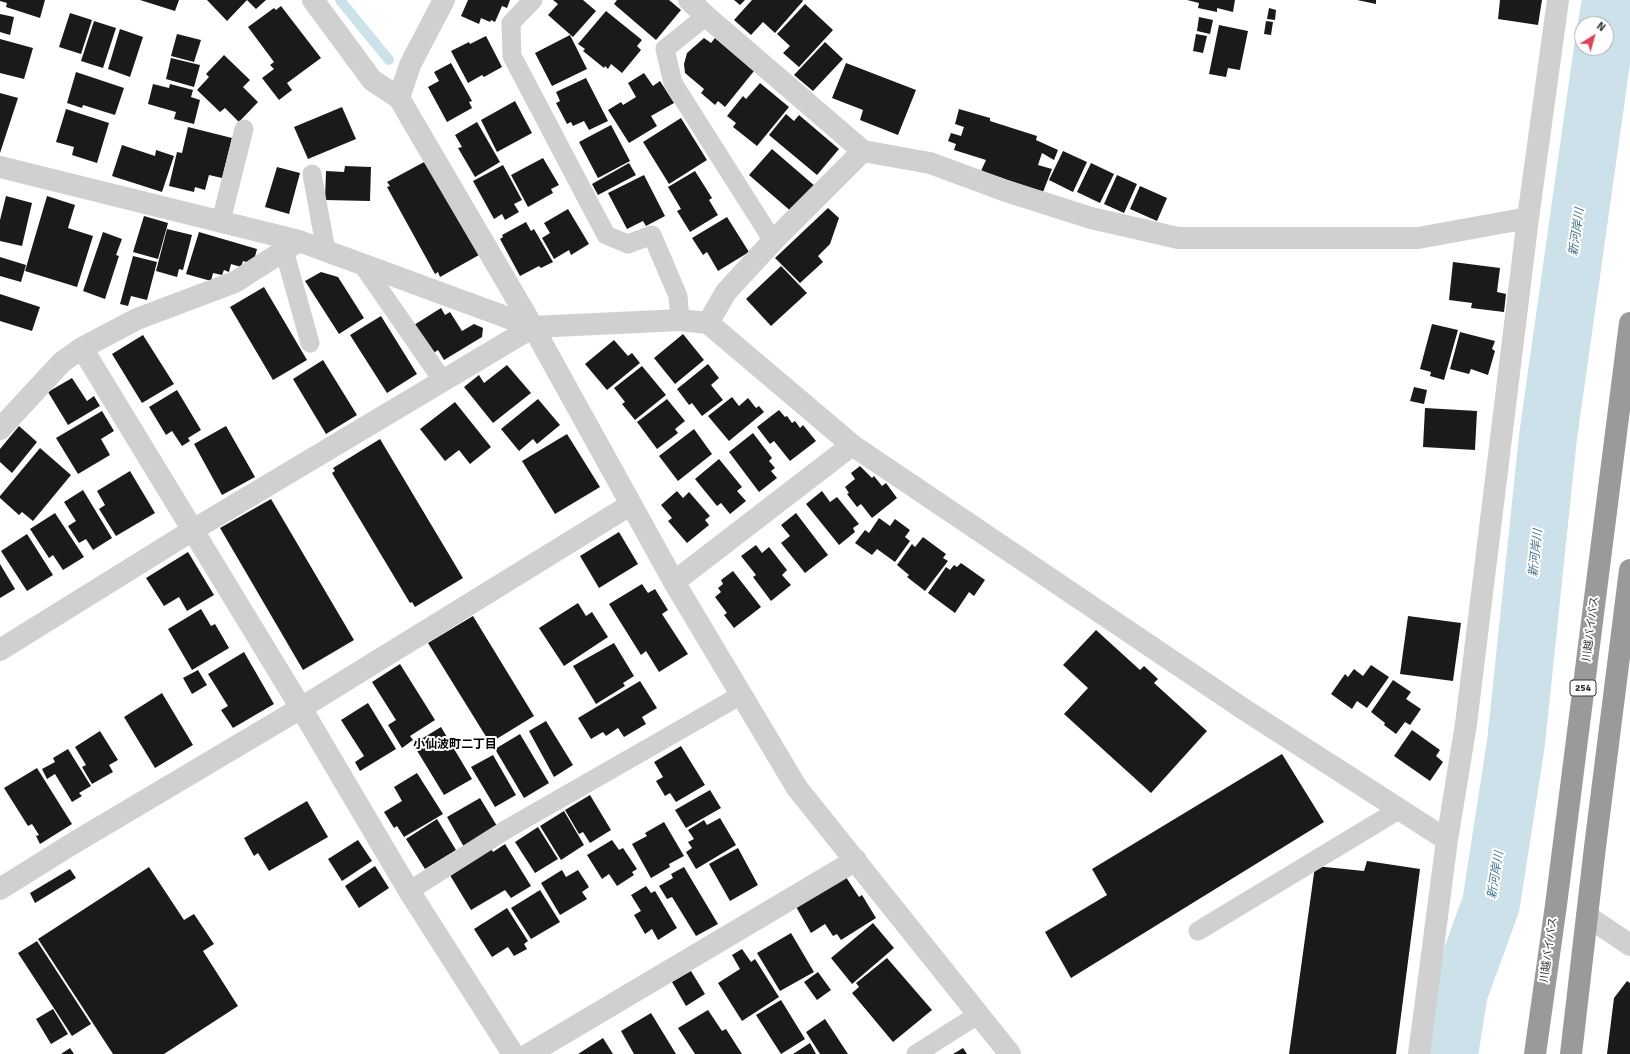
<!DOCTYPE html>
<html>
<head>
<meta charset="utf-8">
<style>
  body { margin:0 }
  #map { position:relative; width:1630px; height:1054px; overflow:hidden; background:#fff; font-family:Signika,sans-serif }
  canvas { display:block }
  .north { position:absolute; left:1574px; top:16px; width:40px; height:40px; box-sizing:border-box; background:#fff; border:1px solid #adadad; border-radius:50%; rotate:37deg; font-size:11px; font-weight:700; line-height:16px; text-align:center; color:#333 }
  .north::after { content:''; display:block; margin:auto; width:14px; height:18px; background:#dc4355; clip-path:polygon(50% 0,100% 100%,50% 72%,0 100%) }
</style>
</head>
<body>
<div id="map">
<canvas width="1630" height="1054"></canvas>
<div class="north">N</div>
</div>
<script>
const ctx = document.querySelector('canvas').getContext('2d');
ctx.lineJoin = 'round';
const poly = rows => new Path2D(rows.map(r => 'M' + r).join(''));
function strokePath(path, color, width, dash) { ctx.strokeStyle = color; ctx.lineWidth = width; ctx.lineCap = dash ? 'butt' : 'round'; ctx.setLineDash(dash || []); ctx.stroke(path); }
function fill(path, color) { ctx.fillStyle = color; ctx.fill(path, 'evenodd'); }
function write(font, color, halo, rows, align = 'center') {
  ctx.font = font + ' Signika,"Noto Sans JP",sans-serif'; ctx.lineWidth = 4; ctx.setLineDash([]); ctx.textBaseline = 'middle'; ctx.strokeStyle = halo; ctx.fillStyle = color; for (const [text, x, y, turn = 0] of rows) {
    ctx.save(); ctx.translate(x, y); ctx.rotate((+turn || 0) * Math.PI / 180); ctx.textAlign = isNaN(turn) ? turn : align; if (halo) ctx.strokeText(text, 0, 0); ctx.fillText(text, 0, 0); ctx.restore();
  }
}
strokePath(poly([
  [340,0,389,60]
]), '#cde1ea', 10);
strokePath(poly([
  [1606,30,1611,0],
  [1449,1054,1459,992,1491,904,1516,743,1548,437,1603,48]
]), '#cde1ea', 58);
fill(poly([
  [0,0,45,0,40,18,6,7,7,3,0,1],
  [140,0,179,0,175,11],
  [207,0,266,0,256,9,247,0,227,21],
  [468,0,510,0,507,8,502,6,495,22,491,20,490,22,481,18,479,24,461,16],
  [553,0,583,0,596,11,573,37,548,15,558,4],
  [617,0,669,0,681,10,656,40,614,4],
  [734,0,745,0,740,5],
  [752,0,802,0,803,1,775,33,763,22,751,35,734,20],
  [1187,0,1235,0,1233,12,1217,8,1217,12,1198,8,1199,3],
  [1357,0,1376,0,1376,4],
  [1500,0,1542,0,1538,25,1498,19],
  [805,4,833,30,799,67,783,53,790,46,777,34],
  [281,6,321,58,287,83,292,90,279,100,262,78,274,69,270,65,274,62,248,27,274,8,276,10],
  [1269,8,1276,10,1275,20,1267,19],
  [606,11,642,40,637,46,641,50,622,73,611,64,608,69,605,66,604,68,583,51,585,49,578,44],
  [70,13,92,20,81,54,59,47],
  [0,14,14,17,10,35,0,32],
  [1199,17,1213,20,1210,34,1197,31],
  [94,21,116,28,103,68,81,61],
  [1266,21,1273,22,1271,35,1264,34],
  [1219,25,1248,31,1240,70,1228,68,1226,77,1209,74],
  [120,29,143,37,130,77,108,69],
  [177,34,201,40,194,62,171,56],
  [1196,34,1207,36,1203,53,1193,51],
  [570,35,587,69,552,86,535,53],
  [486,36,502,67,484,77,482,75,468,83,451,51,469,42,470,44],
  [704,38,711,43,715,38,754,71,725,107,718,101,715,105,701,93,704,89,685,73,684,64,687,53],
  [0,39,33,48,24,79,0,73],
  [825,42,843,59,813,91,794,75],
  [224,55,250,80,243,87,258,102,239,122,225,108,220,112,197,90,209,77,206,74],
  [171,58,200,65,194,87,166,79],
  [451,63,472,101,469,102,472,108,447,122,428,87,439,81,434,72],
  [846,63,916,90,898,135,860,120,863,110,832,98],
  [76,72,124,88,115,115,83,105,82,108,67,103],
  [644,73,653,86,660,81,674,103,651,116,657,126,629,143,608,110,621,102,623,105,636,97,628,83],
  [586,78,608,121,589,130,584,121,573,126,571,122,567,124,556,103,560,101,556,92],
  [760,83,789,107,757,146,733,127,736,123,727,116,743,96,746,99],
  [153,84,169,88,170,84,193,90,191,97,200,100,194,124,174,119,176,112,148,104],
  [0,93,18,98,0,153],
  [515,101,532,133,497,152,481,120],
  [342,107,356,139,308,159,294,127],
  [66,109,109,123,97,163,72,155,74,147,56,142],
  [959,109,990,118,990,121,1037,136,1036,140,1058,150,1054,160,1042,153,1038,165,1052,169,1043,192,981,171,986,160,954,150,956,144,948,141,951,133,961,136,964,127,955,124],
  [786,114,794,121,799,115,839,149,817,175,769,135],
  [681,118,707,160,669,184,643,142],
  [477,122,500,162,475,177,458,148,462,147,455,135],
  [611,125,630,161,598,178,579,142],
  [188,127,232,138,222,178,209,175,205,190,195,187,194,192,169,186,177,152,182,153],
  [122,145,155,156,156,150,174,156,162,192,112,176],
  [772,149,816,187,793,213,749,175],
  [1063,151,1087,162,1073,192,1049,180],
  [543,158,559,185,551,189,553,193,528,207,511,175],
  [426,161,479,255,440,277,438,272,435,274,387,187,390,186,387,182],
  [629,163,636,175,598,195,592,184],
  [1091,163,1114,174,1100,203,1077,192],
  [503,165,522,200,514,204,519,212,505,220,502,214,494,219,473,181],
  [345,166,371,167,370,201,325,200,326,171,344,172],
  [277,167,300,173,289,214,265,207],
  [695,171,712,198,709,200,718,215,690,232,677,211,681,209,668,187],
  [644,175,665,216,646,226,643,221,627,229,608,193],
  [1117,175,1137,184,1124,213,1104,204],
  [1140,186,1167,198,1157,221,1130,209],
  [6,196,32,203,22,246,0,241,0,220],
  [47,196,75,205,68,228,93,236,77,287,25,271],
  [828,208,839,218,830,244,818,256,823,262,800,283,775,258],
  [568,209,589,244,571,255,569,250,554,259,542,238,550,233,544,223],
  [144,216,168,223,158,259,133,252],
  [727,217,749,252,718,271,707,252,703,255,692,238],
  [526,222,531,231,534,229,553,262,541,268,539,266,520,276,500,239,503,237,502,235],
  [167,229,192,235,183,270,179,269,177,277,156,271],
  [103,232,122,239,116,255,119,256,105,299,83,291],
  [199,232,257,249,253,264,243,261,241,267,231,264,229,272,224,270,222,275,213,273,211,281,186,274],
  [133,256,157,262,147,300,131,296,128,306,120,304],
  [0,257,26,265,21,282,0,276],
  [1453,262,1500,268,1497,292,1506,294,1504,312,1471,308,1472,303,1449,300],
  [781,266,807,293,771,326,746,299],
  [321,272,338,277,364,318,339,334,305,281],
  [264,287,307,360,273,380,230,307],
  [0,294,40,307,32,331,0,321],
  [441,308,445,315,450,312,462,331,474,324,483,328,482,337,444,360,438,350,432,354,414,325],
  [381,316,417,374,387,393,350,335],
  [1432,324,1458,330,1444,380,1430,376,1431,372,1420,369],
  [1460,332,1495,341,1492,349,1495,351,1488,375,1471,369,1469,374,1450,369],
  [683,334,704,360,675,384,654,358],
  [143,335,174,384,142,403,112,354],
  [614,340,628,356,632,353,640,363,607,390,585,364],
  [323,360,357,415,326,434,293,379],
  [708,364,719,378,711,385,723,400,702,416,692,403,689,405,677,389],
  [507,365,531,393,493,423,464,387,479,375,484,383],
  [642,366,666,395,635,420,622,404,625,402,614,388],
  [72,378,87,401,94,396,100,406,68,425,48,392],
  [1414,387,1427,390,1424,404,1410,401],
  [177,390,201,430,188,438,190,441,182,446,172,431,166,435,149,407],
  [732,397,739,406,748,398,756,408,759,406,764,412,729,441,708,416],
  [538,399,560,425,537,444,533,439,519,451,501,429],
  [667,399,685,421,675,429,678,433,657,449,637,422],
  [455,402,491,447,470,464,459,450,445,461,420,429],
  [1425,408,1477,411,1475,450,1423,447],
  [779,410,785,417,787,416,792,423,795,421,800,428,803,425,816,441,790,461,774,441,770,444,757,427],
  [102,411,114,431,101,439,110,455,78,474,56,438],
  [19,426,37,442,12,473,0,462,0,449],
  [226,426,255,477,222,495,194,444],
  [694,429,712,454,678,481,659,456],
  [753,433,772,458,769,461,775,468,771,471,777,478,759,492,729,452],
  [567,434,600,487,555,514,522,461],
  [380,439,463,578,415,607,412,602,410,603,332,473,335,471,333,468],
  [40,448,71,475,33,521,22,512,19,515,0,498,0,496],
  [719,459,742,487,737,491,746,501,730,514,721,503,717,506,695,479],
  [860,466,872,478,874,476,882,486,886,483,897,498,872,518,861,504,857,507,847,494,849,493,845,487,855,479,851,473],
  [130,471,155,513,116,536,99,509,105,505,97,491],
  [83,490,112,538,93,550,86,539,79,543,68,526,76,521,64,502],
  [677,491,683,498,689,492,710,516,705,520,709,525,687,543,668,521,672,518,661,505],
  [822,491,830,502,837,497,859,524,853,528,855,532,839,545,806,504],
  [271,499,354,640,303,670,220,528],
  [55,513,84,557,63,570,53,555,49,558,30,529],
  [796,513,828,555,805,573,781,543,790,536,781,525],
  [879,518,890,526,895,519,910,530,905,537,910,541,895,562,877,549,872,555,855,543,865,530,869,533],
  [619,532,638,564,599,588,580,556],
  [27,534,53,575,27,591,1,551],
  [923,537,946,554,943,558,948,561,925,591,907,577,909,575,897,565,912,544,915,547],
  [756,545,762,553,769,547,787,570,782,575,791,585,771,601,753,577,756,575,741,556],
  [188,552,214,595,187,611,179,597,164,606,146,578],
  [961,563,985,580,974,596,969,592,955,613,928,593,946,567,950,570,954,565,957,567],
  [0,564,15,589,0,598],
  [733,571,761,607,734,628,724,615,727,613,715,597,721,592,718,588,723,584,721,580],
  [642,584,648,593,655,589,668,610,662,614,688,654,659,672,646,651,641,655,609,604],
  [578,603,586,616,592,612,608,637,564,666,539,628],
  [201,609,211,626,215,624,229,648,192,670,168,629],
  [473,616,534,716,490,743,428,643],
  [1408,616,1461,623,1453,681,1400,674],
  [1096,630,1140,670,1144,666,1158,679,1154,683,1207,731,1151,793,1064,714,1088,688,1063,665],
  [614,643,634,676,623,683,625,686,596,704,573,666],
  [244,652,274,704,233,728,221,710,228,706,208,674],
  [400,664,435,720,410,736,413,740,402,748,388,725,396,720,372,682],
  [1371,665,1389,677,1367,708,1357,701,1352,709,1331,694,1345,674,1348,677,1354,669,1363,676],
  [198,670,207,685,192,694,183,678],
  [1393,680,1411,692,1406,699,1421,709,1410,725,1405,722,1396,734,1384,725,1385,723,1371,712],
  [640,681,657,708,642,717,646,724,624,737,618,728,606,736,603,732,591,739,578,718],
  [162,693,193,745,155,768,124,717],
  [368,703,396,749,360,771,355,762,364,756,341,720],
  [546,721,573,765,554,777,529,731],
  [441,727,472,779,444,795,413,744],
  [1412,730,1440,750,1436,756,1443,762,1430,781,1394,756],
  [100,731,118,760,109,765,113,772,92,784,82,767,86,765,75,747],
  [520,734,549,783,524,798,495,749],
  [681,746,705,785,676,802,670,793,665,796,656,781,663,777,654,762],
  [68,749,91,786,79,793,82,796,72,802,55,774,47,779,42,769,55,762,53,758],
  [1282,754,1324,822,1071,978,1045,932,1107,895,1092,869],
  [493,755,516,795,495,807,471,767],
  [37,768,72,824,40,844,36,836,39,835,32,824,28,826,4,788],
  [417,773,443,814,404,837,397,826,394,828,384,812,402,801,394,787],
  [710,790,721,808,686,828,675,810],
  [590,795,611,830,590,843,583,832,579,834,565,810],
  [480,798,497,826,464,847,447,817],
  [307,801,328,837,269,871,258,853,254,856,244,838],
  [564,811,584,845,561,860,540,826],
  [720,818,736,845,696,869,686,852,692,848,688,842,694,839,688,830,704,820,707,825],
  [437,819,456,850,425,869,406,839],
  [664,822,684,856,669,864,670,867,651,878,632,844,647,836,645,833],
  [538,827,558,859,535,873,515,842],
  [358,840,372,861,342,881,328,859],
  [612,840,619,850,623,848,637,869,632,872,634,875,617,886,609,874,602,879,587,855],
  [505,844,531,886,511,898,505,890,471,910,448,872,489,845,493,852],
  [738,848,758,885,730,901,709,864],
  [1367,861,1420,869,1396,1054,1289,1054,1315,866,1364,871],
  [375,866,389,888,359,908,345,886],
  [149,867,184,920,194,914,214,944,203,951,238,1006,164,1054,113,1054,38,939],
  [684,867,718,924,696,936,672,897,667,899,659,886,673,878,671,874],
  [70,869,76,878,35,903,30,893],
  [562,870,566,877,578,870,589,887,582,892,587,899,560,915,541,883],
  [844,874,859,897,862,895,876,918,841,940,837,934,833,936,825,924,811,933,795,905],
  [646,886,651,893,655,891,677,928,658,940,652,929,645,934,634,915,641,911,631,895],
  [540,890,560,922,531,939,511,908],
  [507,908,528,941,524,944,527,949,514,956,508,947,492,957,474,929],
  [873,923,894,948,852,984,831,958],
  [791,933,814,972,780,991,757,953],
  [37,941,91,1024,72,1036,18,953],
  [742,949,751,962,755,959,779,997,742,1021,718,983,740,969,732,955],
  [887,958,932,1010,893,1042,852,993,859,987,856,983],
  [691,971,705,994,686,1006,672,982],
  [818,972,831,990,817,1000,804,982],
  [1627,981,1630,983,1630,1054,1607,1054,1614,998],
  [781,1000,805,1039,781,1054,756,1015],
  [53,1009,68,1034,51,1044,36,1019],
  [708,1010,722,1031,726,1029,742,1054,695,1054,678,1028],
  [651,1013,676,1054,634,1054,621,1031],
  [825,1019,848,1054,820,1054,806,1032],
  [603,1038,613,1054,578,1054],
  [810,1043,816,1054,793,1054],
  [70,1048,74,1054,61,1054],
  [963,1048,967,1054,953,1054]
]), '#1a1a1a');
strokePath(poly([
  [533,0,511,23,512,56,606,235,628,244,652,235,678,296,680,320],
  [706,16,665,49,673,83,773,241],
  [312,174,326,251],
  [221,221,244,129],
  [284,250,310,343],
  [362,264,443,381],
  [409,891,507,829,741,695],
  [1198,931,1400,809],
  [916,1054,979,1014]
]), '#d0d0d0', 19);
strokePath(poly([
  [313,0,372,80,399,98],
  [444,0,410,65,399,98,533,327,674,582,797,788,1010,1054],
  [689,0,706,16,863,151],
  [0,167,299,241,533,327,680,320,708,323,852,445,1245,710,1447,840],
  [708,323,726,292,773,241,863,151,930,163,1006,191,1091,218,1178,238,1418,238,1528,218],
  [82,348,301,708,409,891,513,1054],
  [0,429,62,362,82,348,137,319,235,282,299,241],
  [674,582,852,445],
  [0,650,193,530,533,327],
  [0,889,72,844,301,708,630,505],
  [1587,916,1630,945],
  [529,1054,856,860],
  [1419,1054,1447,840,1466,724,1528,218,1558,0]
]), '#d0d0d0', 22);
strokePath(poly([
  [1535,1054,1556,905,1630,323],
  [1571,1054,1595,847,1630,570]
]), '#9a9a9a', 22);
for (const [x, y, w] of [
  [1583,688,26]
]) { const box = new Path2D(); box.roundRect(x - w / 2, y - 8, w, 16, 3); ctx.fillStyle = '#fff'; ctx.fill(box); strokePath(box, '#333', 1); }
write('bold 10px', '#333', null, [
  ["254",1583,688]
]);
write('11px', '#333', '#fff', [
  ["川越バイパス",1591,629,-83],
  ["川越バイパス",1549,950,-82]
]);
write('italic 12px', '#447792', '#fff', [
  ["新河岸川",1577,232,-82],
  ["新河岸川",1536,553,-84],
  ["新河岸川",1496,875,-81]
]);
write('bold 12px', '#000', '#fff', [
  ["小仙波町二丁目",455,745]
]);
</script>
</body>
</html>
